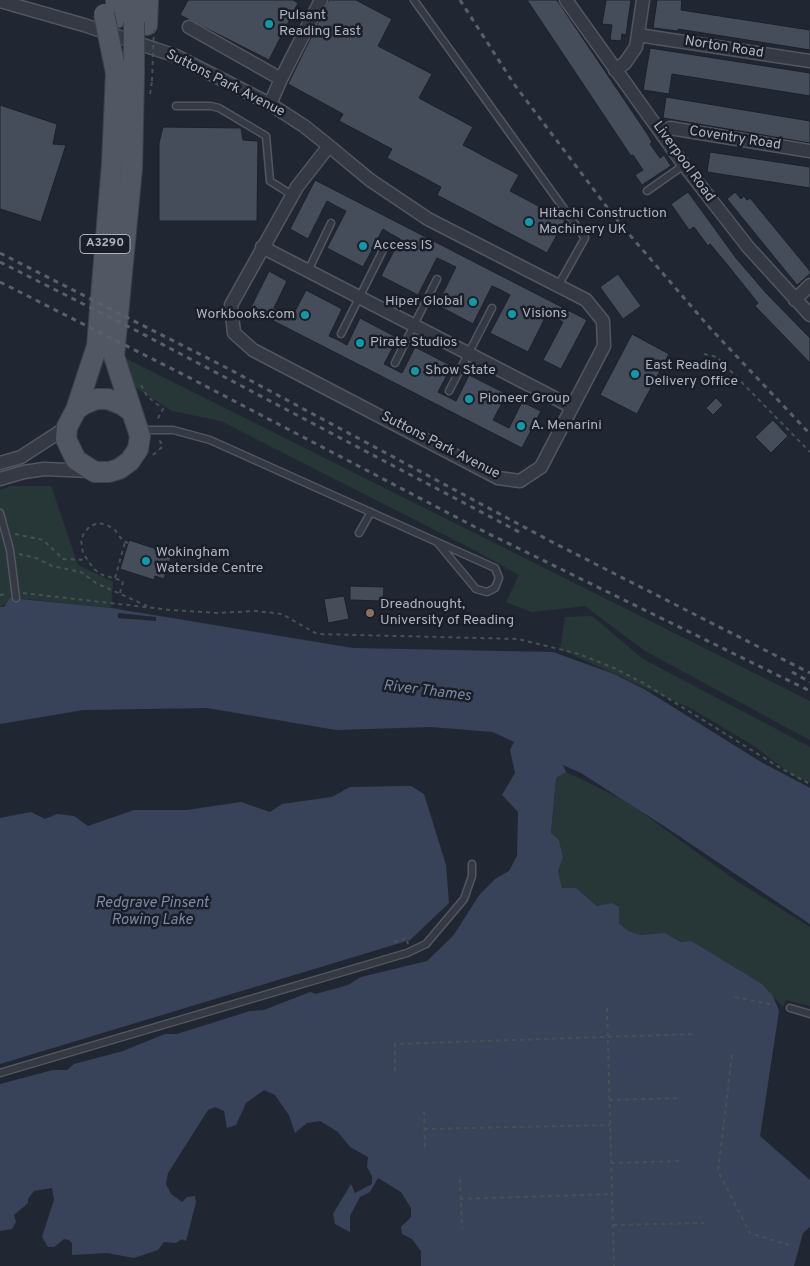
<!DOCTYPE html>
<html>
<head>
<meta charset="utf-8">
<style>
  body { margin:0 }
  canvas { display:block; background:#212732 }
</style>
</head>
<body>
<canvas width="810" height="1266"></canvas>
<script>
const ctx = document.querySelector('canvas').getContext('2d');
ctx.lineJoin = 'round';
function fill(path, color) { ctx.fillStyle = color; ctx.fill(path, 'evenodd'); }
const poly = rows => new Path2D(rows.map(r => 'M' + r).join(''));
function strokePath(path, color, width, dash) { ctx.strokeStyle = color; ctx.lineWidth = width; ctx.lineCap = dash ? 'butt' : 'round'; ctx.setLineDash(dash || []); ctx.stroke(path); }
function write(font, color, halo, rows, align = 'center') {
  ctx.font = font + ' Overpass,sans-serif'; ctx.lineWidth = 5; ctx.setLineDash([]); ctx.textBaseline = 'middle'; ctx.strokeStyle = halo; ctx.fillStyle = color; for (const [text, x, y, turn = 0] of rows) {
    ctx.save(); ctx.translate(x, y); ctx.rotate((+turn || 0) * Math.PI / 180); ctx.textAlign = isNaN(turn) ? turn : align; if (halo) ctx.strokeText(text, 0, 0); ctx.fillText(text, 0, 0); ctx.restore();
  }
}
fill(poly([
  [123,357,810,701,810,740,645,651,585,606,532,612,506,602,519,575,476,551,221,421,172,411,129,383],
  [11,486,51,486,78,565,113,582,111,608,16,598,0,607,0,490],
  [592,616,643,659,810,747,810,783,792,775,754,746,694,710,560,649,565,617],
  [566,772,626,801,735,880,810,927,810,1006,786,1000,783,1007,762,984,665,933,640,935,628,931,619,923,612,904,597,906,576,888,562,888,558,871,563,857,559,840,551,834,556,778]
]), '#273637');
fill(poly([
  [10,598,111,608,353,648,553,652,614,674,644,689,761,762,810,788,810,924,667,828,581,773,563,765,566,772,556,778,551,833,559,840,563,857,558,871,562,888,576,888,597,906,612,903,619,907,619,923,628,931,640,935,665,933,681,942,691,941,762,984,773,996,779,1011,760,1136,810,1180,810,1227,803,1233,794,1266,421,1266,421,1251,412,1239,402,1234,401,1227,411,1217,411,1208,401,1192,378,1178,370,1192,360,1197,350,1216,350,1232,335,1224,333,1214,351,1184,355,1193,372,1184,372,1176,367,1167,368,1157,350,1147,338,1132,320,1121,307,1123,295,1133,289,1115,275,1095,264,1090,246,1103,236,1125,227,1128,224,1111,215,1107,208,1110,168,1173,166,1184,171,1194,182,1202,187,1197,195,1196,196,1202,186,1241,182,1239,176,1243,164,1242,158,1250,134,1258,107,1253,72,1255,72,1243,69,1240,64,1239,54,1247,48,1247,42,1237,54,1200,52,1188,34,1191,28,1199,28,1203,14,1215,16,1222,12,1229,0,1231,0,1084,53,1070,67,1070,74,1064,123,1051,165,1034,177,1034,250,1011,264,1010,310,992,316,994,348,985,361,977,427,961,453,936,480,894,495,879,509,871,517,856,518,812,502,795,515,773,510,750,514,742,493,732,431,727,336,730,207,708,83,710,0,724,0,607,4,607],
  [411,786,424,794,446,865,449,903,410,940,0,1064,0,818,31,812,45,819,57,814,74,816,88,826,134,810,187,810,241,802,270,812,282,804,332,797,350,787]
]), '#38435a');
fill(poly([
  [118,613,156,617,156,621,118,618]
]), '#212732');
const building = poly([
  [188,0,293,0,298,3,269,60,180,15,188,0],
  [329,0,356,0,392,19,378,46,432,74,419,98,473,127,463,145,519,175,510,191,565,220,547,253,437,195,441,187,387,158,392,149,339,121,343,114,288,84,329,0],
  [527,0,557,0,648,135,652,142,650,144,660,158,664,155,671,166,642,185,635,175,643,170,633,155,631,156,527,0],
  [606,0,631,0,626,35,622,34,621,41,610,40,612,25,602,24,606,0],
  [657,0,682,0,681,10,810,30,810,50,678,29,678,31,653,28,657,0],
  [650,48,810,73,810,96,672,74,669,94,643,90,650,48],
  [666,97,810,121,810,143,663,118,666,97],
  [0,105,57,124,53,144,66,145,41,222,0,209,0,105],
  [163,127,241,128,243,140,258,141,257,221,159,221,159,143,163,127],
  [710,152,810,167,810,188,707,172,710,152],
  [315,180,587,320,561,369,543,360,563,322,547,314,528,352,490,333,510,295,501,290,492,286,473,324,437,305,456,267,437,258,418,295,381,276,400,239,391,234,383,229,363,267,327,248,346,211,336,206,327,201,308,239,290,229,315,180],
  [688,192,736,258,766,293,810,338,810,363,755,306,758,303,726,263,710,244,708,246,694,227,689,230,671,204,688,192],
  [735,192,741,199,744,196,747,200,750,198,810,271,810,274,797,285,727,199,735,192],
  [269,271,287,281,274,308,292,317,306,290,342,309,329,336,338,340,347,345,360,318,398,338,384,364,402,373,415,347,452,366,438,392,456,401,469,375,507,394,493,420,509,428,522,402,541,411,522,448,250,309,269,271],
  [618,274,641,306,623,319,600,287,618,274],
  [632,334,669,354,637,414,600,395,632,334],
  [716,398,723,405,713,415,706,408,716,398],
  [773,420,788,436,771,453,755,437,773,420],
  [129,540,172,554,164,579,155,576,154,580,120,569,129,540],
  [350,586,384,587,383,601,350,600,350,586],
  [344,596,349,619,328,623,324,599,344,596]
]);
fill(building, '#454c5a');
strokePath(building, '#1c202a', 1);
const service = poly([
  [414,0,585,238,558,286],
  [176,106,211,106,219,108,266,136,270,181,292,195],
  [647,191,684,165],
  [308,271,331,223],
  [341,334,383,250],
  [395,363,437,279],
  [449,391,492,308],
  [141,430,173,430,210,440,437,542],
  [0,513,10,550,16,598],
  [359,533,371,512],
  [437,542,495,568,499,578,495,588,487,592,476,589,437,542],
  [790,1008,810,1014],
  [0,1073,407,953,426,944,464,899,472,876,472,864]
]);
const minor = poly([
  [566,0,684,165,748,247,810,315],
  [0,1,84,25,176,56,270,104,304,126,329,146,370,180,428,219,586,300,603,321,604,346,541,467,520,481,498,478,253,350,234,333,231,305,297,187,329,146],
  [189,27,281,79,270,104],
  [638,35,810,61],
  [615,70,625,63,636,47,643,0],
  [281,79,321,0],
  [661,132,670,128,810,151],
  [262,247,572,407],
  [795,300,810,285],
  [0,463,21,457,67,427],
  [0,479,24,472,44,469,90,471]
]);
const primary = poly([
  [116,0,116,18],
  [133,0,134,22],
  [147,25,148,0],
  [76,410,97,346,112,164,116,73],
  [132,412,123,405,108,399,97,399,84,404,76,410,67,427,66,439,76,460,95,472,109,472,119,469,130,461,138,449,140,436,114,356,132,168,134,74]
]);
strokePath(service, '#525661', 9);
strokePath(minor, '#525661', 15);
strokePath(primary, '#3e424d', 22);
strokePath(poly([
  [150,94,152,81],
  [704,354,717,357,810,452],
  [141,385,147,396,163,409,157,420],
  [153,455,163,446,158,438],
  [15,534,43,540,63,559,87,560],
  [19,554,36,558,52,566,81,572,96,583,147,606],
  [115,578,125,542],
  [23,593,171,610,216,613,256,611,282,614,317,634,518,639,579,654,614,668,645,684,782,769,810,784],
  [120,593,123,581,100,574,93,568,83,553,81,540,84,533,90,526,99,523,107,525,115,530,123,541,128,543],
  [0,595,6,594],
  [394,942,406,938,408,944],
  [735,997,775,1005],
  [607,1008,614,1266],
  [732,1055,718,1171,750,1233,789,1245],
  [395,1071,395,1044,693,1034],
  [609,1100,681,1098],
  [424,1111,425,1148],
  [424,1129,610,1125],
  [611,1163,683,1161],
  [460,1179,462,1228],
  [460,1199,612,1194],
  [613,1225,704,1223]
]), '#445155', 2, [4, 4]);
strokePath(service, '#343943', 6);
strokePath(minor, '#343943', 12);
strokePath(primary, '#525863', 20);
strokePath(poly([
  [460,0,514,84,616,219,710,328,810,434],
  [0,253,227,368,554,543,810,673],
  [0,262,137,331,523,534],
  [0,282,194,380,477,528,810,691],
  [792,672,810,682]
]), '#595f6c', 3, [5, 5]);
const primaryBridge = poly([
  [104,14,116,73],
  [134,22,134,74]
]);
strokePath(primaryBridge, '#3e424d', 22, []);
strokePath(poly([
  [152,81,154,28]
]), '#445155', 2, [4, 4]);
strokePath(primaryBridge, '#525863', 20);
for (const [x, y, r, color] of [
  [269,24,5,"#0f9aa8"],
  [529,222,5,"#0f9aa8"],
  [363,246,5,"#0f9aa8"],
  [473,302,5,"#0f9aa8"],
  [512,314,5,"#0f9aa8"],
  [305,315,5,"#0f9aa8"],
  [360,343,5,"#0f9aa8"],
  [415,371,5,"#0f9aa8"],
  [635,374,5,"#0f9aa8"],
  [469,399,5,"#0f9aa8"],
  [521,426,5,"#0f9aa8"],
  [146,561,5,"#0f9aa8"],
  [370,613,5,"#8d6e63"]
]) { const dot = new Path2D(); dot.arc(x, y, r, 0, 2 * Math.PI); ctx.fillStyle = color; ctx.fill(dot); strokePath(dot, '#1a1e28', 2); }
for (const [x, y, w] of [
  [105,244,50]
]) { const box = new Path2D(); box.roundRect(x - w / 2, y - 9.5, w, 19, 4); ctx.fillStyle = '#1a1e28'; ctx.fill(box); strokePath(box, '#aeb3c0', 1); }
write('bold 12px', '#aeb3c0', null, [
  ["A3290",105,244]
]);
write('14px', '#aeb3c0', '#1a1e28', [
  ["Pulsant",279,16],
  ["Reading East",279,32],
  ["Hitachi Construction",539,214],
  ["Machinery UK",539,230],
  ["Access IS",373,246],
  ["Hiper Global",463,302,"right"],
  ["Visions",522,314],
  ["Workbooks.com",295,315,"right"],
  ["Pirate Studios",370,343],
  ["East Reading",645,366],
  ["Delivery Office",645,382],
  ["Show State",425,371],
  ["Pioneer Group",479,399],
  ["A. Menarini",531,426],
  ["Wokingham",156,553],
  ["Waterside Centre",156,569],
  ["Dreadnought,",380,605],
  ["University of Reading",380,621]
], 'left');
write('14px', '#aeb3c0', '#1a1e28', [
  ["Norton Road",724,48,9],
  ["Suttons Park Avenue",225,84,27],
  ["Coventry Road",735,139,9],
  ["Liverpool Road",683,162,54],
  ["Suttons Park Avenue",440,446,27]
]);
write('italic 15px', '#7a88a5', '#1a1e28', [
  ["River Thames",427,692,7],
  ["Redgrave Pinsent",152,904],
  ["Rowing Lake",152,921]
]);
</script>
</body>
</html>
